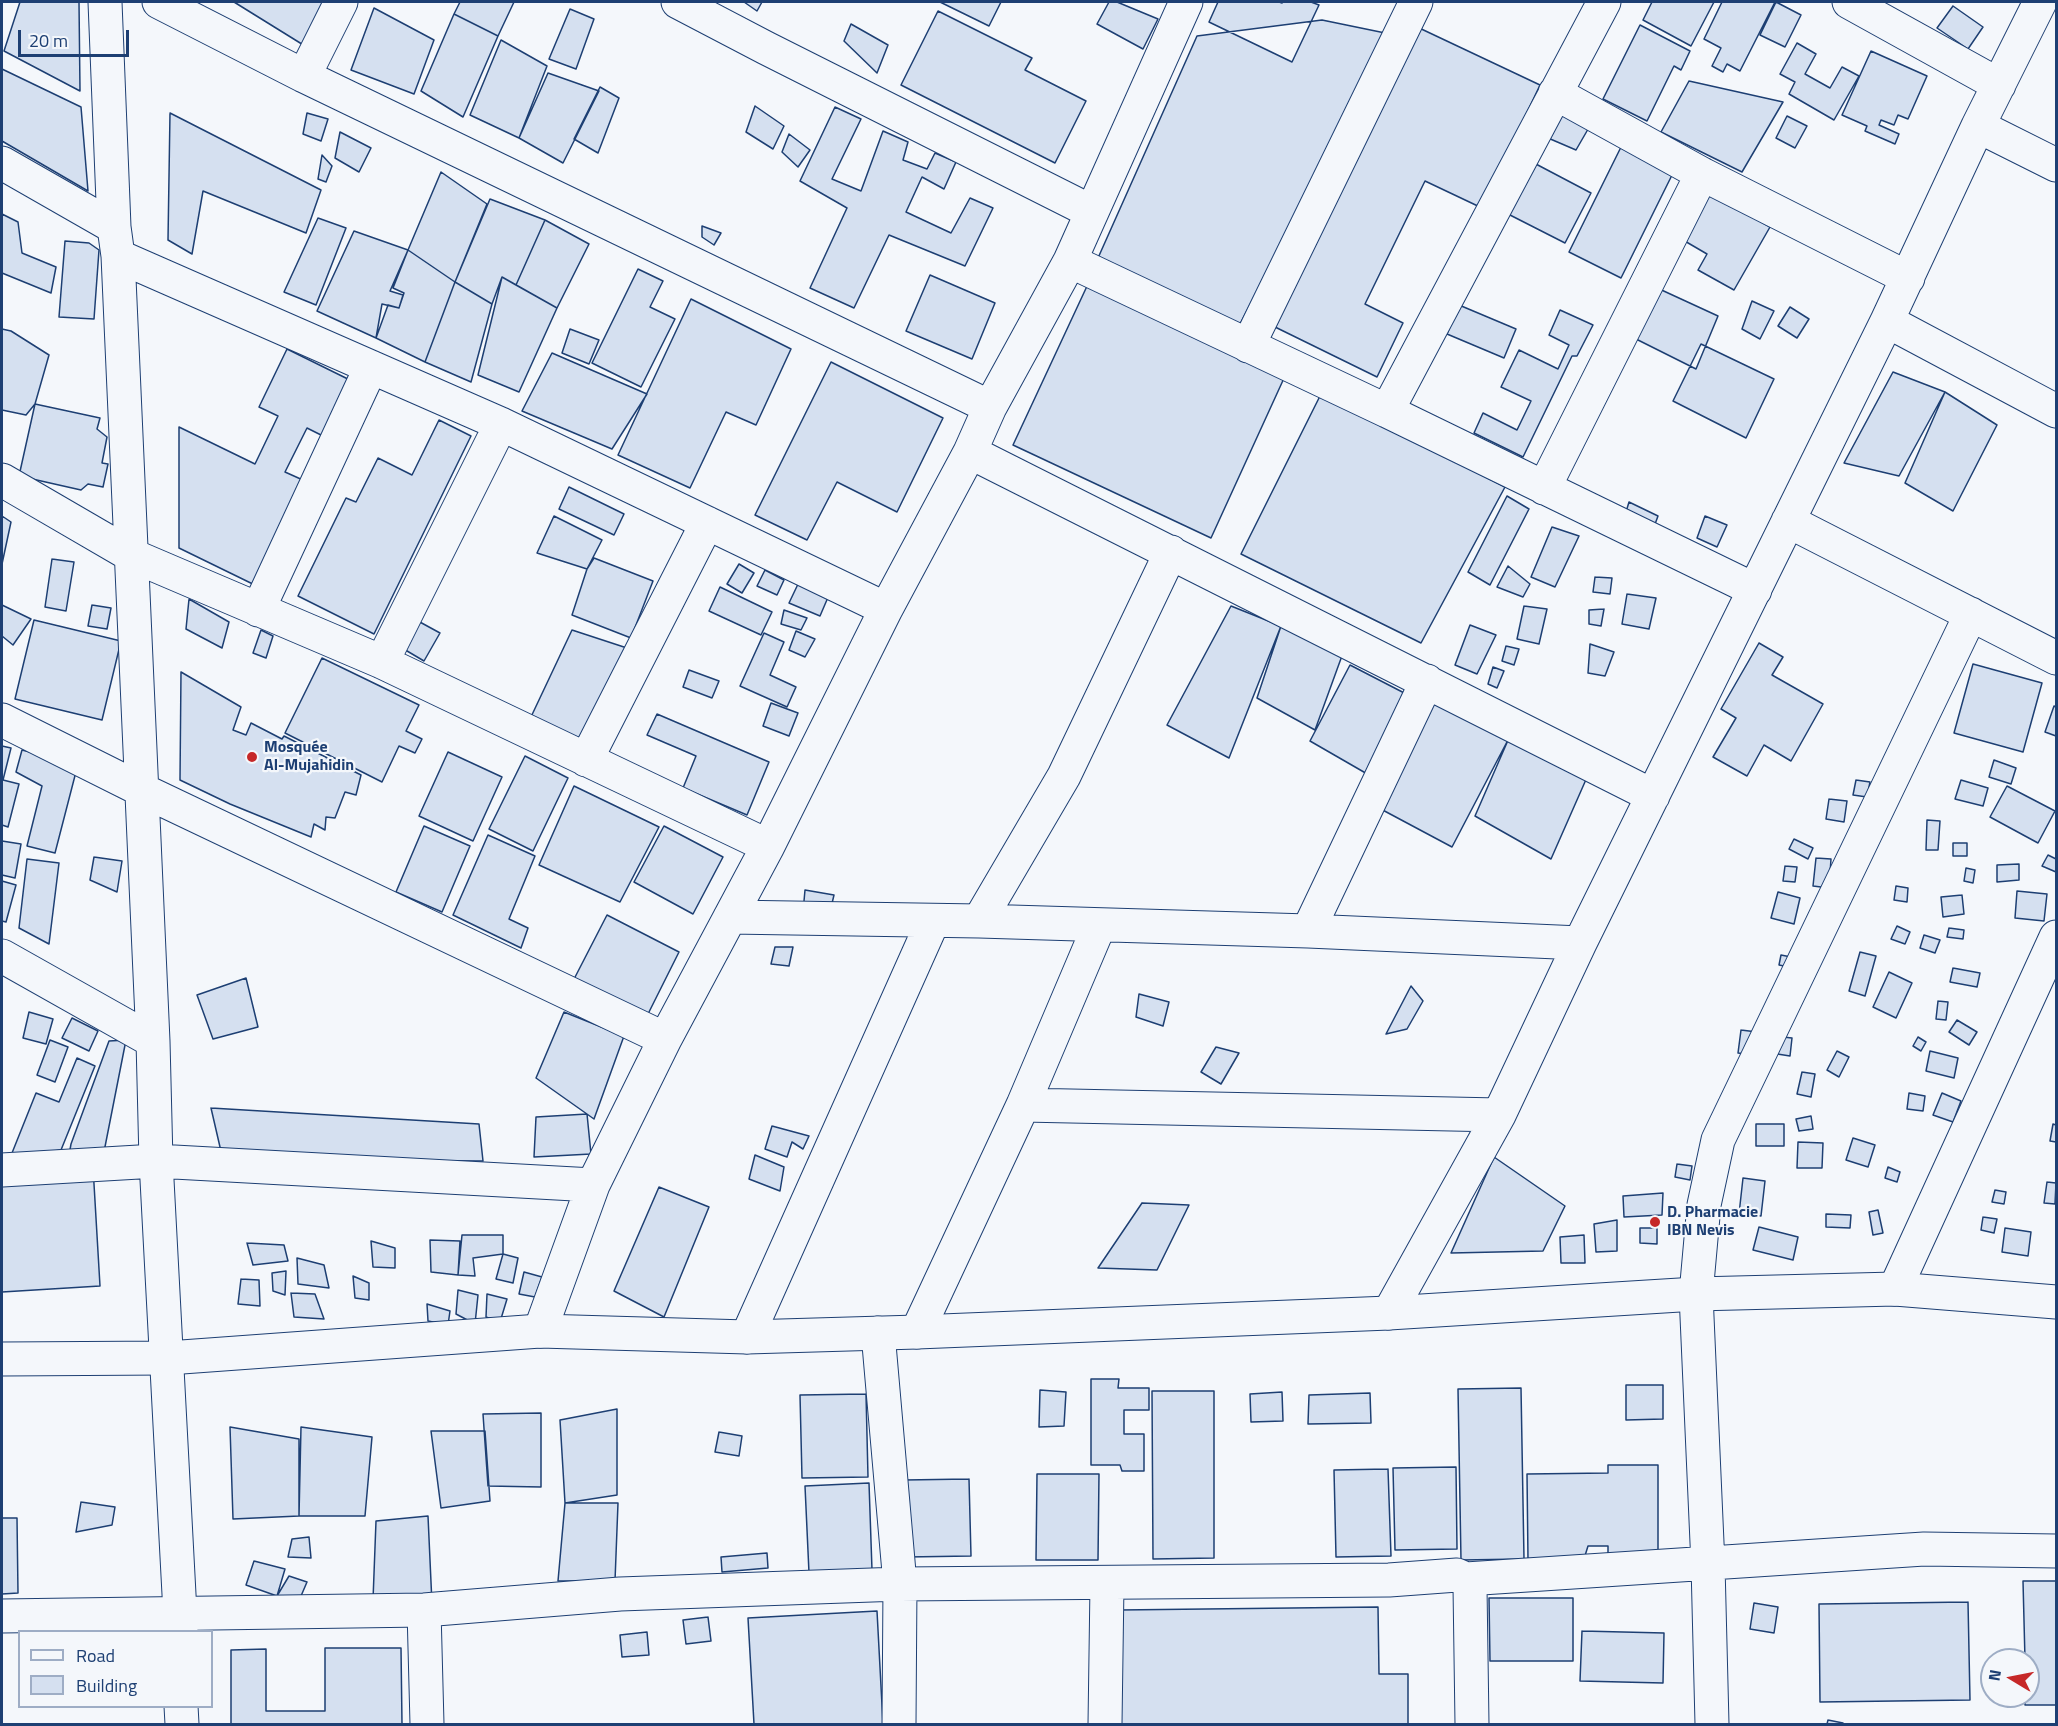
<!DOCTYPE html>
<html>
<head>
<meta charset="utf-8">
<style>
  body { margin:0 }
  #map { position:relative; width:2058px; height:1726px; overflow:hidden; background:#f4f7fb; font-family:"Titillium Web",sans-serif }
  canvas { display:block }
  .frame { position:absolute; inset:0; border:3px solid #1d3f73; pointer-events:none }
  .legend { position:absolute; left:18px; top:1630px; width:195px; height:78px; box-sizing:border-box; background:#f4f7fb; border:2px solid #9eadc5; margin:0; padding:8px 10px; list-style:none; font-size:18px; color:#1d3f73 }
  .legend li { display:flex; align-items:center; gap:12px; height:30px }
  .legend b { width:30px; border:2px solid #9eadc5 }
  .north { position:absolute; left:1980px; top:1648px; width:60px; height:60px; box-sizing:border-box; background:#f4f7fb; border:2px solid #9eadc5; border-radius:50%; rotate:280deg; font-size:16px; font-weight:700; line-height:24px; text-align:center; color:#1d3f73 }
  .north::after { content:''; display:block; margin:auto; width:21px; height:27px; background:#c62828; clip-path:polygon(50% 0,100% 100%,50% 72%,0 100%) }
  .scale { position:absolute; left:18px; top:30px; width:111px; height:27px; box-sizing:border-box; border:3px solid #1d3f73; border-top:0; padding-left:8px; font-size:18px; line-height:21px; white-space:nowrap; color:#1d3f73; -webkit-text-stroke:4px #f4f7fb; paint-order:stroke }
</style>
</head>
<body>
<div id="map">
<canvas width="2058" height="1726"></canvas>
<div class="frame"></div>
<ul class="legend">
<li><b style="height:8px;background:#f4f7fb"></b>Road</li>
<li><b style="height:16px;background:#d5e0f0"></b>Building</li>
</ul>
<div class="north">N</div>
<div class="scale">20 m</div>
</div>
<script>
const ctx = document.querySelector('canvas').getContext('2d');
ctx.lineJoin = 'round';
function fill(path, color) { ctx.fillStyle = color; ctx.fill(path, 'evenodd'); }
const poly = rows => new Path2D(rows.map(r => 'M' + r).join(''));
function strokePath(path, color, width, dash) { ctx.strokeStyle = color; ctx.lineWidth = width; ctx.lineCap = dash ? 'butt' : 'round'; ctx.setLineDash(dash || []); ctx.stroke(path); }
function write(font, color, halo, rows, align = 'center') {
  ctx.font = font + ' "Titillium Web",sans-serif'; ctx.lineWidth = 4.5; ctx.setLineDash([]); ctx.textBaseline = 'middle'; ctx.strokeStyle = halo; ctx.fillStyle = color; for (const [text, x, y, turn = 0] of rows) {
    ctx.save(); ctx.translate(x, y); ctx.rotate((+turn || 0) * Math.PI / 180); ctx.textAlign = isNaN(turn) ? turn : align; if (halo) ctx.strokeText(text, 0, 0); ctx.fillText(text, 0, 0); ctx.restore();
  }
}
const building = poly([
  [20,2,79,2,80,91,4,51,20,2],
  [234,2,325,2,305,46,234,2],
  [460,2,514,2,498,36,454,14,460,2],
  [744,2,762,2,757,11,744,2],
  [940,2,1001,2,989,26,940,2],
  [1109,2,1117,2,1158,19,1143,49,1097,24,1109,2],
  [1218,2,1279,2,1282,3,1283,2,1311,2,1319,5,1292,62,1209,22,1218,2],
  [1652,2,1714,2,1691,46,1643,20,1652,2],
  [1722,2,1775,2,1740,71,1727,64,1723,72,1712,66,1721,48,1704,39,1722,2],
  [1776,2,1801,15,1785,47,1760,35,1776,2],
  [1953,6,1983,27,1968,49,1937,28,1953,6],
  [374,8,434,40,414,94,351,70,374,8],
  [570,9,594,19,576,69,549,59,570,9],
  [938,11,1032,58,1025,70,1086,101,1055,163,901,85,938,11],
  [454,14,498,36,463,117,421,91,454,14],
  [1322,20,1390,34,1238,328,1098,258,1197,36,1322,20],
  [851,24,888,45,877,73,844,41,851,24],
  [1640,25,1690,51,1681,70,1674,66,1647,121,1603,99,1640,25],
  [1415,26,1540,85,1482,208,1425,181,1365,304,1403,323,1377,377,1273,326,1415,26],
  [501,40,547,66,519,138,470,115,501,40],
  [1797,43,1816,54,1805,74,1830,88,1842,67,1859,76,1834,120,1789,94,1795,82,1780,74,1797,43],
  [1871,51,1927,76,1908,119,1898,115,1894,125,1881,120,1879,125,1899,134,1895,144,1865,131,1867,126,1842,115,1871,51],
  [2,69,81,107,88,191,2,141,2,69],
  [548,73,599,91,563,163,519,138,548,73],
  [1689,81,1783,102,1742,172,1661,132,1689,81],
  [600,87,619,98,598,153,574,139,600,87],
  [755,106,784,126,773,149,746,132,755,106],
  [835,107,861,119,832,179,861,191,883,131,908,142,903,160,927,169,935,153,956,162,944,189,922,177,906,212,951,233,970,198,993,208,965,266,889,235,854,308,810,288,847,208,800,181,835,107],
  [1561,110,1591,124,1576,150,1548,138,1561,110],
  [170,113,321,190,306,233,203,191,192,254,168,240,170,113],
  [307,113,328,119,321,141,303,134,307,113],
  [1787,116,1807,126,1795,148,1776,138,1787,116],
  [340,132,371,148,359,172,335,158,340,132],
  [789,134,810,150,798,167,782,152,789,134],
  [1624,141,1676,167,1621,278,1569,252,1624,141],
  [322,155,332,166,326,182,318,179,322,155],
  [1534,163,1591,193,1565,243,1508,214,1534,163],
  [441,172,487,204,455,282,408,250,441,172],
  [1710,192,1770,227,1734,290,1698,270,1707,254,1683,240,1710,192],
  [490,199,545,220,516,285,502,277,492,304,455,282,490,199],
  [2,214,18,222,22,253,56,267,51,293,2,273,2,214],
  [318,218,346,228,316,305,284,292,318,218],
  [545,220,589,244,557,308,516,285,545,220],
  [702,226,721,233,714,245,702,237,702,226],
  [354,231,408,250,390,291,403,295,399,308,382,304,376,338,317,311,354,231],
  [65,241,89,243,99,250,94,319,59,317,65,241],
  [408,250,455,282,425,362,376,338,388,305,399,308,404,293,393,288,408,250],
  [638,269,663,281,650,307,675,319,641,387,592,363,638,269],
  [930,275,995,303,972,359,906,331,930,275],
  [502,277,557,308,519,392,478,375,502,277],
  [455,282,492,304,471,382,425,362,455,282],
  [1088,284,1285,376,1211,538,1013,445,1088,284],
  [1655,287,1718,316,1696,369,1630,336,1655,287],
  [691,299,791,349,756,425,726,412,690,488,618,455,691,299],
  [1752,301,1774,311,1760,339,1742,329,1752,301],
  [1459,305,1516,329,1504,358,1447,334,1459,305],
  [1790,307,1809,319,1797,338,1778,326,1790,307],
  [1560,310,1593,325,1577,356,1572,356,1523,457,1474,433,1483,413,1517,430,1531,401,1501,387,1519,350,1558,369,1569,345,1549,335,1560,310],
  [2,329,11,331,49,355,35,404,26,415,2,410,2,329],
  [570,329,599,340,589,364,562,353,570,329],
  [1701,344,1774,379,1746,438,1673,401,1701,344],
  [287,349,360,385,333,441,307,428,285,472,314,485,263,589,179,548,179,427,255,464,278,416,259,407,287,349],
  [552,353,647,394,612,449,522,411,552,353],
  [831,362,943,418,897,512,837,482,807,540,755,515,831,362],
  [1893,372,1945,392,1899,476,1844,463,1893,372],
  [1322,392,1505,487,1421,643,1241,554,1322,392],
  [1945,392,1997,425,1953,511,1905,483,1945,392],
  [35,404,100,418,97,429,107,437,102,463,108,464,103,487,88,484,81,490,19,476,35,404],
  [439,420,471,436,374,634,298,596,346,498,356,502,378,458,412,475,439,420],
  [569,487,624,514,614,535,559,509,569,487],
  [1507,496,1529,509,1490,585,1468,572,1507,496],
  [1629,502,1658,516,1651,535,1623,522,1629,502],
  [2,516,11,522,2,564,2,516],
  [554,516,602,540,587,569,537,553,554,516],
  [1705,516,1727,525,1717,547,1697,538,1705,516],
  [1552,527,1579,536,1555,587,1531,577,1552,527],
  [594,558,653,581,631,638,572,615,587,569,594,558],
  [52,559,74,562,66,611,45,607,52,559],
  [739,564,754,573,742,593,727,584,739,564],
  [1508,566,1530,584,1523,597,1497,587,1508,566],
  [765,570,784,580,777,595,757,586,765,570],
  [1595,577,1612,578,1610,594,1593,592,1595,577],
  [799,582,829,595,820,616,789,603,799,582],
  [720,587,772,612,761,635,709,611,720,587],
  [1627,594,1656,598,1649,629,1622,624,1627,594],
  [189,599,229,622,222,648,186,629,189,599],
  [2,605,31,619,13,645,2,636,2,605],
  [92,605,111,608,107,629,88,626,92,605],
  [1231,606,1281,626,1229,758,1167,725,1231,606],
  [1524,606,1547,609,1539,644,1517,639,1524,606],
  [1604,609,1601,626,1589,624,1589,610,1604,609],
  [784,610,807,618,801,630,781,624,784,610],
  [34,620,121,641,102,720,15,699,34,620],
  [418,621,440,633,424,661,402,648,418,621],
  [1470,625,1496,635,1477,674,1455,665,1470,625],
  [1281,626,1343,653,1315,730,1257,698,1281,626],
  [261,630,273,636,266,658,253,653,261,630],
  [572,630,630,649,583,740,530,719,572,630],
  [796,631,815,639,805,657,789,650,796,631],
  [764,633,784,642,770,675,796,687,787,707,740,686,764,633],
  [1759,643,1783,657,1772,675,1823,704,1791,761,1764,745,1747,776,1713,757,1736,718,1721,709,1759,643],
  [1590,644,1614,652,1605,676,1588,673,1590,644],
  [1506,646,1519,649,1514,665,1502,661,1506,646],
  [322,658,419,705,406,731,422,739,415,753,399,746,382,782,285,733,322,658],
  [1973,664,2042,683,2023,752,1954,733,1973,664],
  [1350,665,1412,697,1369,775,1310,741,1350,665],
  [1493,667,1504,671,1497,688,1488,684,1493,667],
  [689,670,719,681,712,698,683,687,689,670],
  [181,672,241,707,233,730,246,735,251,723,282,739,284,736,361,775,356,795,345,792,335,818,326,817,325,830,314,824,311,837,230,804,180,780,181,672],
  [1431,697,1509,738,1452,847,1377,807,1431,697],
  [771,703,798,713,789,736,763,726,771,703],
  [2054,706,2056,707,2056,736,2045,732,2054,706],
  [657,714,769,762,747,815,683,788,696,756,647,735,657,714],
  [1509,738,1588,775,1551,859,1475,816,1509,738],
  [2,746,11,748,3,780,19,784,8,827,2,825,2,746],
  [22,750,78,764,55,853,27,846,42,786,16,772,22,750],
  [448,752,502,777,473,841,419,816,448,752],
  [525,756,568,778,533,851,489,829,525,756],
  [1994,760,2016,768,2011,784,1989,777,1994,760],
  [1856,780,1870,782,1867,797,1853,795,1856,780],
  [1961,780,1988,788,1983,806,1955,799,1961,780],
  [574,786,659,827,620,902,539,865,574,786],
  [2007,786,2055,811,2038,843,1990,817,2007,786],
  [1829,799,1847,801,1844,822,1826,819,1829,799],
  [1927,820,1940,821,1938,850,1926,850,1927,820],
  [424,826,470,846,442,912,396,892,424,826],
  [664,826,723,857,693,914,634,882,664,826],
  [488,835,535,856,509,919,528,928,521,948,453,915,488,835],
  [1794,839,1813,848,1808,859,1789,849,1794,839],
  [2,841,21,844,15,878,2,875,2,841],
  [1953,843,1967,843,1967,856,1953,856,1953,843],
  [2048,855,2056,859,2056,872,2042,866,2048,855],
  [94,857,122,861,117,892,90,880,94,857],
  [1816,858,1831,859,1829,888,1813,886,1816,858],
  [27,859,59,863,49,944,19,928,27,859],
  [2019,864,2019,880,1997,882,1997,865,2019,864],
  [1785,866,1797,867,1795,882,1783,881,1785,866],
  [1966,868,1975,870,1973,883,1964,881,1966,868],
  [2,881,16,885,6,922,2,921,2,881],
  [1896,886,1908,888,1907,902,1894,900,1896,886],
  [805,890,834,895,829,916,803,912,805,890],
  [2017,891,2047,894,2044,921,2015,918,2017,891],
  [1778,892,1800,898,1794,924,1771,918,1778,892],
  [1962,895,1964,914,1943,917,1941,897,1962,895],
  [607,915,679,952,645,1020,572,983,607,915],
  [1897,926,1910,932,1905,944,1891,939,1897,926],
  [1949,928,1964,930,1963,939,1947,937,1949,928],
  [1924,935,1940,940,1935,953,1920,948,1924,935],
  [775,947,793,947,789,966,771,964,775,947],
  [1860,952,1876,956,1865,996,1849,991,1860,952],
  [1781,955,1796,958,1794,968,1779,965,1781,955],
  [1953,968,1980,973,1977,987,1950,982,1953,968],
  [1889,972,1912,983,1896,1018,1873,1007,1889,972],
  [246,978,258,1027,213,1039,197,995,246,978],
  [1411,986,1423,1001,1407,1029,1386,1034,1411,986],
  [1139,994,1169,1002,1163,1026,1136,1017,1139,994],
  [1938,1001,1948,1002,1946,1020,1936,1019,1938,1001],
  [29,1012,53,1019,46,1044,23,1038,29,1012],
  [564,1012,624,1036,594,1119,536,1078,564,1012],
  [72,1018,98,1031,89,1051,62,1038,72,1018],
  [1957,1020,1977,1032,1969,1045,1949,1032,1957,1020],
  [1741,1030,1757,1032,1754,1055,1738,1053,1741,1030],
  [1774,1036,1792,1038,1790,1056,1771,1053,1774,1036],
  [1918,1037,1926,1042,1921,1051,1913,1046,1918,1037],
  [50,1040,68,1047,55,1082,37,1075,50,1040],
  [126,1040,102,1162,68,1161,71,1144,109,1041,126,1040],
  [1216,1047,1239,1053,1221,1084,1201,1072,1216,1047],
  [1837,1051,1849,1057,1839,1077,1827,1070,1837,1051],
  [1930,1051,1958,1058,1954,1078,1926,1071,1930,1051],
  [77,1058,95,1066,61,1150,10,1158,36,1093,59,1102,77,1058],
  [1802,1072,1815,1074,1811,1097,1797,1094,1802,1072],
  [1909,1093,1925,1096,1923,1111,1907,1109,1909,1093],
  [1942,1093,1961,1101,1953,1122,1933,1115,1942,1093],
  [211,1108,479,1124,483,1161,223,1160,211,1108],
  [587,1114,591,1154,534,1157,536,1117,587,1114],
  [1811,1116,1813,1129,1799,1131,1796,1119,1811,1116],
  [1756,1124,1784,1124,1784,1146,1756,1146,1756,1124],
  [2053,1124,2056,1125,2056,1142,2050,1141,2053,1124],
  [772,1126,809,1136,803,1149,792,1142,787,1157,765,1149,772,1126],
  [1853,1138,1875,1145,1868,1167,1846,1160,1853,1138],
  [1798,1142,1823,1143,1822,1168,1797,1168,1798,1142],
  [755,1155,784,1167,780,1191,749,1179,755,1155],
  [1494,1157,1565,1206,1543,1251,1451,1253,1494,1157],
  [1677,1164,1692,1166,1690,1180,1675,1177,1677,1164],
  [93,1167,100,1286,2,1292,2,1173,93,1167],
  [1888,1167,1900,1172,1897,1182,1885,1178,1888,1167],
  [1743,1178,1765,1181,1761,1216,1739,1214,1743,1178],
  [2047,1182,2056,1183,2055,1204,2044,1203,2047,1182],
  [659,1187,709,1207,664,1317,614,1291,659,1187],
  [1995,1190,2006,1192,2004,1204,1992,1202,1995,1190],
  [1663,1193,1662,1215,1624,1217,1623,1196,1663,1193],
  [1142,1203,1189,1205,1157,1270,1098,1268,1142,1203],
  [1878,1210,1883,1233,1873,1235,1869,1212,1878,1210],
  [1826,1214,1851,1215,1850,1228,1826,1227,1826,1214],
  [1983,1217,1997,1219,1994,1233,1981,1230,1983,1217],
  [1617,1220,1617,1251,1596,1252,1594,1224,1617,1220],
  [1759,1227,1798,1237,1793,1260,1753,1250,1759,1227],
  [1640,1228,1657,1228,1657,1244,1640,1243,1640,1228],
  [2005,1228,2031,1232,2028,1256,2002,1252,2005,1228],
  [462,1235,503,1235,503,1254,473,1258,475,1276,458,1275,462,1235],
  [1584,1235,1585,1263,1561,1263,1560,1237,1584,1235],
  [430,1240,460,1241,458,1275,431,1272,430,1240],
  [371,1241,395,1248,395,1268,373,1267,371,1241],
  [247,1243,284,1245,288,1261,253,1265,247,1243],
  [503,1254,518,1258,513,1283,496,1279,503,1254],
  [297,1258,324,1265,329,1288,298,1284,297,1258],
  [286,1271,285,1295,273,1291,272,1273,286,1271],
  [524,1272,542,1277,535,1297,519,1294,524,1272],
  [353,1276,369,1283,369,1300,355,1298,353,1276],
  [241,1279,259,1280,260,1306,238,1304,241,1279],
  [458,1290,478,1295,475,1324,456,1314,458,1290],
  [291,1293,315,1294,324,1319,294,1317,291,1293],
  [487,1294,507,1299,500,1322,486,1317,487,1294],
  [427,1304,450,1311,448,1325,428,1321,427,1304],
  [1091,1379,1119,1379,1118,1388,1149,1388,1149,1410,1124,1410,1124,1434,1144,1434,1144,1471,1122,1471,1120,1465,1091,1465,1091,1379],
  [1626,1385,1663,1385,1663,1419,1626,1420,1626,1385],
  [1521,1388,1524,1559,1461,1560,1458,1389,1521,1388],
  [1040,1390,1066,1392,1064,1426,1039,1427,1040,1390],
  [1152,1391,1214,1391,1214,1558,1153,1559,1152,1391],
  [1282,1392,1283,1421,1251,1422,1250,1394,1282,1392],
  [1370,1393,1371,1423,1308,1424,1309,1395,1370,1393],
  [866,1394,868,1477,802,1478,800,1395,866,1394],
  [617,1409,617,1495,565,1503,560,1420,617,1409],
  [541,1413,541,1487,488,1486,483,1414,541,1413],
  [230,1427,299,1439,299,1516,233,1519,230,1427],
  [301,1427,372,1437,365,1516,299,1516,301,1427],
  [431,1431,485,1431,490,1501,441,1508,431,1431],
  [719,1432,742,1436,739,1456,715,1452,719,1432],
  [1608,1465,1658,1465,1658,1564,1608,1565,1608,1546,1588,1546,1584,1559,1528,1560,1527,1474,1608,1473,1608,1465],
  [1456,1467,1457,1549,1395,1550,1393,1468,1456,1467],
  [1388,1469,1391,1556,1336,1557,1334,1470,1388,1469],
  [1037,1474,1099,1474,1098,1560,1036,1560,1037,1474],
  [969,1479,971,1556,906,1557,904,1480,969,1479],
  [869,1483,872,1570,809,1573,805,1486,869,1483],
  [81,1502,115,1507,112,1525,76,1532,81,1502],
  [565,1503,618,1503,615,1581,558,1581,565,1503],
  [428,1516,432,1604,373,1600,376,1521,428,1516],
  [2,1518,17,1518,18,1593,2,1594,2,1518],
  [309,1537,311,1558,288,1557,292,1539,309,1537],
  [767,1553,768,1568,722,1572,721,1557,767,1553],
  [254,1561,285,1569,277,1596,246,1585,254,1561],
  [289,1576,307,1582,298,1603,277,1596,289,1576],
  [2023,1581,2056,1581,2056,1705,2025,1705,2025,1696,2028,1696,2028,1660,2025,1660,2023,1581],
  [1489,1598,1573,1598,1573,1661,1490,1661,1489,1598],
  [1968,1602,1970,1700,1820,1702,1819,1604,1968,1602],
  [1754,1603,1778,1607,1774,1633,1750,1629,1754,1603],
  [1378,1607,1379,1674,1408,1674,1408,1724,1121,1724,1119,1610,1378,1607],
  [877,1611,883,1724,754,1724,748,1618,877,1611],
  [708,1617,711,1641,686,1644,683,1620,708,1617],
  [1582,1631,1664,1633,1663,1683,1580,1681,1582,1631],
  [647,1632,649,1655,622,1657,620,1635,647,1632],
  [325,1648,401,1648,402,1724,231,1724,231,1650,266,1649,266,1711,325,1711,325,1648],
  [1828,1720,1843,1723,1843,1724,1827,1724,1828,1720]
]);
fill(building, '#d5e0f0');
strokePath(building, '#1d3f73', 1.5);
const street = poly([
  [105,2,114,227,118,256,153,1041,156,1161,181,1632],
  [159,2,304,76,990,407],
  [678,2,766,48,1092,212],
  [1849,2,1999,85],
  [304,76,341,2],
  [1555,93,1702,174,1908,278],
  [1978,126,2056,165],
  [2,163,114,227],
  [118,256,501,424,886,609],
  [1070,261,1387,411,1604,2],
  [1887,321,2056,411],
  [1248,346,1416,2],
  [1387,411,1755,590],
  [970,452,1653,796],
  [2,480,131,555,382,662,768,846],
  [1544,488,1702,174],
  [1788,521,2056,658],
  [258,610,371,367],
  [382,662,501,424],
  [2,720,142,790,665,1039],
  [586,760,707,523],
  [730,917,979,921,1308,931,1580,943],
  [979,921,1064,776,1171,552],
  [1308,931,1427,681],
  [2,956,153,1041],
  [1023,1105,1499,1115],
  [2,1170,156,1161,593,1185],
  [1895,1289,2056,937],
  [1389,1313,1499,1115,1580,943,1887,321,1978,126,2040,2],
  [540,1331,593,1185,665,1039,768,846,886,609,970,452,990,407,1070,261,1186,2],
  [917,1332,1023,1105,1099,926],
  [878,1333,900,1584,899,1724],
  [747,1337,933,921],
  [1466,1579,1470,1587,1472,1724],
  [424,1610,427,1724],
  [2,1616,424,1610,620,1594,900,1584,1389,1580,1457,1575,1466,1579,1924,1549,2056,1551],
  [181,1706,182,1724],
  [1105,1724,1107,1584],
  [1712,1724,1708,1565,1696,1294,1704,1205,1718,1140,1971,614]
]);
const secondary = poly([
  [2,1359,168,1358,540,1331,747,1337,917,1332,1389,1313,1696,1294,1895,1289,2056,1302]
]);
strokePath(street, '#1d3f73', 35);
strokePath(secondary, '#1d3f73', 35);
strokePath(street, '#f4f7fb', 33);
strokePath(secondary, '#f4f7fb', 33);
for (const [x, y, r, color] of [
  [252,757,6,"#c62828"],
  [1655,1222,6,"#c62828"]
]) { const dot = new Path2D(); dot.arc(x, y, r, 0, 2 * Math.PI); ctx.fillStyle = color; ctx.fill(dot); strokePath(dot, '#f4f7fb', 2); }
write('bold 16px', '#1d3f73', '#f4f7fb', [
  ["Mosquée",264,748],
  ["Al-Mujahidin",264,766],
  ["D. Pharmacie",1667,1213],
  ["IBN Nevis",1667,1231]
], 'left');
</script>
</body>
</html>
